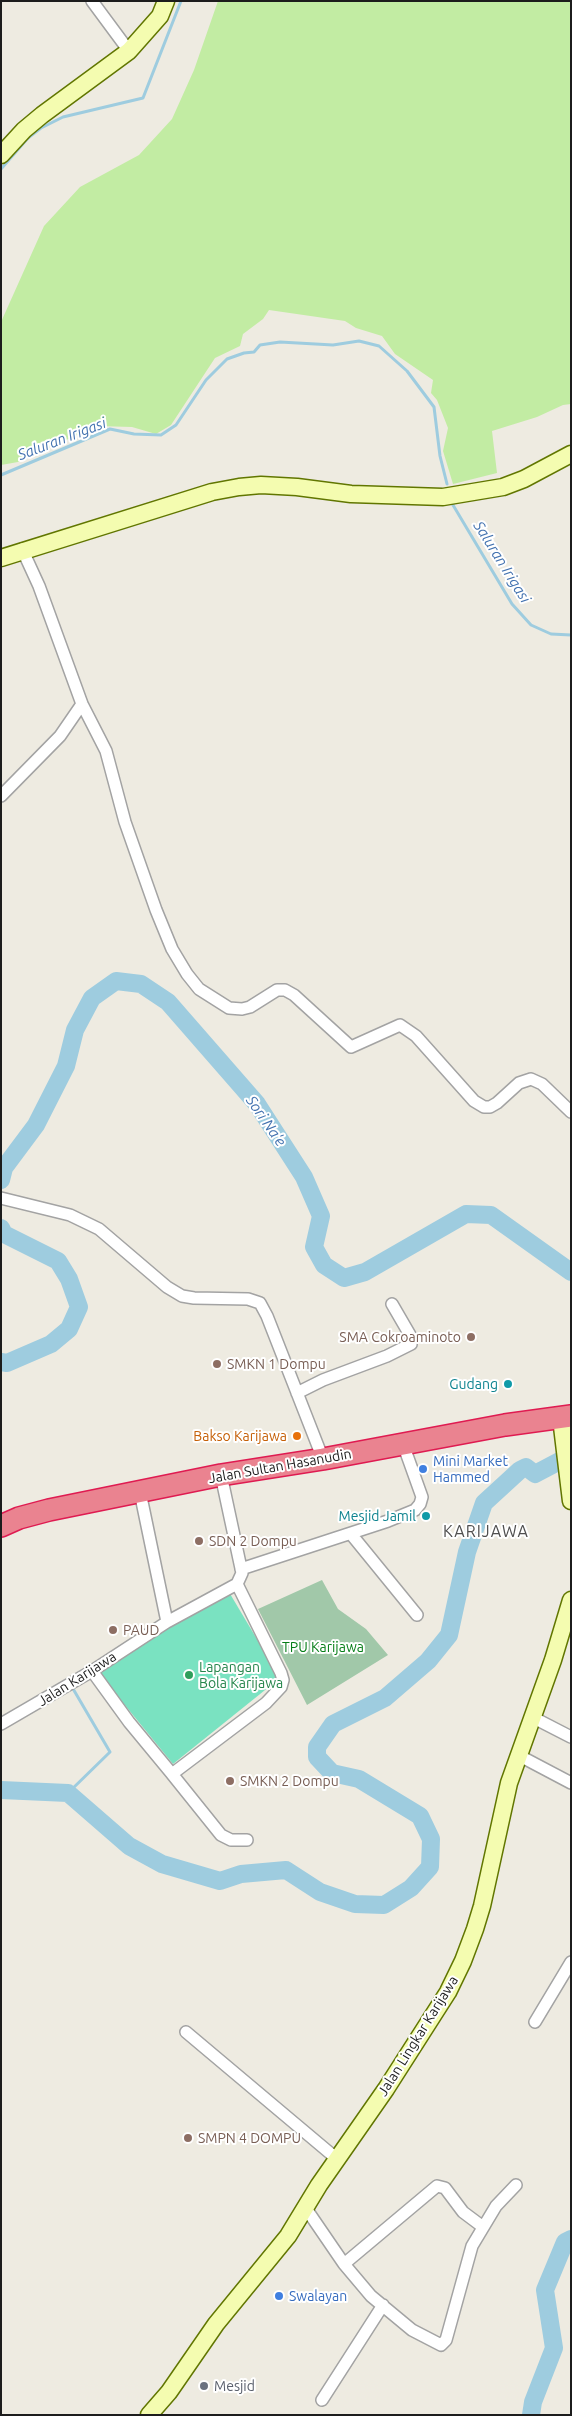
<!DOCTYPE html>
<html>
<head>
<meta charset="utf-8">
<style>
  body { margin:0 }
  #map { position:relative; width:572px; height:2416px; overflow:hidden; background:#eeebe1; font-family:Ubuntu,sans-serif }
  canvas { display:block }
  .frame { position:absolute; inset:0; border:2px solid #1c1c1c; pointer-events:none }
</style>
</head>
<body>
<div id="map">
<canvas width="572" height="2416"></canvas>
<div class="frame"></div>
</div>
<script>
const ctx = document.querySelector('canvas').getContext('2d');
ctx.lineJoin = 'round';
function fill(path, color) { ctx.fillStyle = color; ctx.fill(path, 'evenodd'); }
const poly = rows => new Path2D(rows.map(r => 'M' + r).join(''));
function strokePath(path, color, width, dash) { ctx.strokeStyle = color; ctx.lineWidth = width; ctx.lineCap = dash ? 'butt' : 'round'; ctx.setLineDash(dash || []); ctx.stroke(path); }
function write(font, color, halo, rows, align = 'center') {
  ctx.font = font + ' Ubuntu,sans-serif'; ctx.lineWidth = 4; ctx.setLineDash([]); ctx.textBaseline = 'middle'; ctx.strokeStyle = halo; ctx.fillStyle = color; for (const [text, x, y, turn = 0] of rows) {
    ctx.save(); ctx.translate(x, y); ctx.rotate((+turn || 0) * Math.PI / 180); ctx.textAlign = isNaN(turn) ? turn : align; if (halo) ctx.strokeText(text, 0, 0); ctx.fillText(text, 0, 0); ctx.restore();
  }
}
fill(poly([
  [218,1,571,1,571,404,563,405,537,417,492,431,497,473,453,484,443,451,448,428,437,400,431,393,433,380,395,354,382,336,356,328,345,321,269,310,263,319,243,334,240,346,215,358,171,425,156,434,132,427,97,426,18,462,1,465,1,322,44,226,80,187,139,155,172,119,194,70]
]), '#c2eca3');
fill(poly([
  [322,1580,338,1609,366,1629,388,1655,307,1705,258,1609]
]), '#a1c8a9');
fill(poly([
  [226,1587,280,1678,173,1764,97,1671]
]), '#7ae2c1');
strokePath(poly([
  [1,169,28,138,41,128,63,117,143,98,181,1],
  [1,475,110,429,134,434,161,435,176,425,206,380,227,359,244,353,254,352,260,345,280,342,333,345,359,341,379,346,407,371,434,407,440,456,447,484],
  [450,500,512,604,531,625,551,634,571,635],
  [68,1793,110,1752,72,1687]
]), '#9eccdf', 3);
strokePath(poly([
  [1,1180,4,1168,36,1125,66,1066,75,1030,92,998,116,981,141,984,168,1002,257,1104,304,1177,321,1216,314,1247,324,1265,344,1278,365,1272,466,1214,491,1215,571,1272],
  [1,1228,4,1234,58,1261,69,1279,79,1307,69,1329,51,1344,7,1363,1,1362],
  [1,1790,68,1793,129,1846,162,1864,220,1881,241,1874,286,1870,320,1892,355,1904,384,1905,411,1888,430,1867,431,1839,420,1816,359,1779,332,1773,317,1757,317,1747,333,1724,385,1698,428,1661,449,1635,467,1552,484,1503,520,1470,526,1467,535,1474,571,1455],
  [531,2415,533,2402,554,2348,545,2290,565,2242,571,2239]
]), '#9eccdf', 18);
const street = poly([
  [92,1,129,51],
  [22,549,39,586,82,704,106,751,125,822,156,910,172,949,187,974,199,989,229,1008,242,1009,250,1007,277,990,285,990,294,995,351,1047,400,1025,416,1036,474,1101,484,1107,490,1107,497,1103,519,1083,531,1079,542,1084,571,1112],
  [1,796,60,736,82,704],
  [1,1198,70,1215,99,1229,167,1287,182,1296,194,1298,248,1299,260,1303,267,1316,323,1459],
  [297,1393,323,1380,387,1356,411,1344,410,1335,392,1304],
  [140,1492,167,1622],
  [351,1534,417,1615],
  [241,1569,388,1521,415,1510,420,1504,422,1497,403,1444],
  [92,1671,129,1722,172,1774,266,1703,281,1687,283,1680,281,1673,237,1584],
  [532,1717,571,1737],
  [1,1724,92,1671,167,1622,237,1584,242,1573,221,1475],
  [518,1755,571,1783],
  [172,1774,221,1835,231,1840,247,1840],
  [535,2022,571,1962],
  [186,2032,337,2159],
  [305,2207,344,2264,371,2296,412,2330,441,2345,446,2340,472,2246,496,2206,516,2185],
  [344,2264,437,2186,445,2188,463,2212,483,2227],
  [322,2400,383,2305]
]);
const secondary = poly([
  [1,155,24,130,42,115,129,51,160,16,166,1],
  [1,558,212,492,239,487,261,485,297,487,351,494,443,497,503,487,524,479,571,454],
  [561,1418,571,1501],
  [149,2415,169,2392,216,2324,288,2236,319,2185,386,2089,448,1992,463,1961,475,1929,482,1906,509,1783,553,1660,571,1600]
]);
const highway = poly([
  [1,1526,19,1518,49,1510,221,1475,323,1459,505,1425,571,1416]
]);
strokePath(street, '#a3a3a3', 14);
strokePath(secondary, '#617600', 19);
strokePath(highway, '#df1b51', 24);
strokePath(street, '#fff', 11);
strokePath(secondary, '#f4fcb0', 16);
strokePath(highway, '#ea8390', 21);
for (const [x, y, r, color] of [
  [471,1337,5,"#8d6e63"],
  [217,1364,5,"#8d6e63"],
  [508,1384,5,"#0f9aa8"],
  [297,1436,5,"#e8710a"],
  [423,1469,5,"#3f7fe0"],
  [426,1516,5,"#0f9aa8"],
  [199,1541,5,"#8d6e63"],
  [113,1630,5,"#8d6e63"],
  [189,1675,5,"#2e9e5b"],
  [230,1781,5,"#8d6e63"],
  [188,2138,5,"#8d6e63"],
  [279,2296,5,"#3f7fe0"],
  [204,2386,5,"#6b7280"]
]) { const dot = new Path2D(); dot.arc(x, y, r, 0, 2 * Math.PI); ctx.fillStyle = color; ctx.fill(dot); strokePath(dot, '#fff', 2); }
write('14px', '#785e54', '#fff', [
  ["SMA Cokroaminoto",461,1337,"right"],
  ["SMKN 1 Dompu",227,1364],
  ["SDN 2 Dompu",209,1541],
  ["PAUD",123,1630],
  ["SMKN 2 Dompu",240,1781],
  ["SMPN 4 DOMPU",198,2138]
], 'left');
write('14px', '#0d838f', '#fff', [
  ["Gudang",498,1384],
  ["Mesjid Jamil",416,1516]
], 'right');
write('14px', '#c56008', '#fff', [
  ["Bakso Karijawa",287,1436]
], 'right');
write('14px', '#366cbe', '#fff', [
  ["Mini Market",433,1461],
  ["Hammed",433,1477],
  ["Swalayan",289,2296]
], 'left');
write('14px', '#1c1c1c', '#fff', [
  ["Jalan Sultan Hasanudin",280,1466,-10],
  ["Jalan Karijawa",77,1679,-32],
  ["Jalan Lingkar Karijawa",418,2036,-58]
]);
write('14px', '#067e18', '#fff', [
  ["TPU Karijawa",323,1647]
]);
write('14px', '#27864d', '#fff', [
  ["Lapangan",199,1667],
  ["Bola Karijawa",199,1683]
], 'left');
write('14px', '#5b616d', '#fff', [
  ["Mesjid",214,2386]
], 'left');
write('italic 15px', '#4473b0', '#fff', [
  ["Saluran Irigasi",62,439,-21],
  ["Saluran Irigasi",502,562,58],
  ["Sori Na'e",266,1121,55]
]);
ctx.letterSpacing = '1px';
write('16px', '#4f4f4f', '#fff', [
  ["KARIJAWA",486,1532]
]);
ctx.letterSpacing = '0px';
</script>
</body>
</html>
